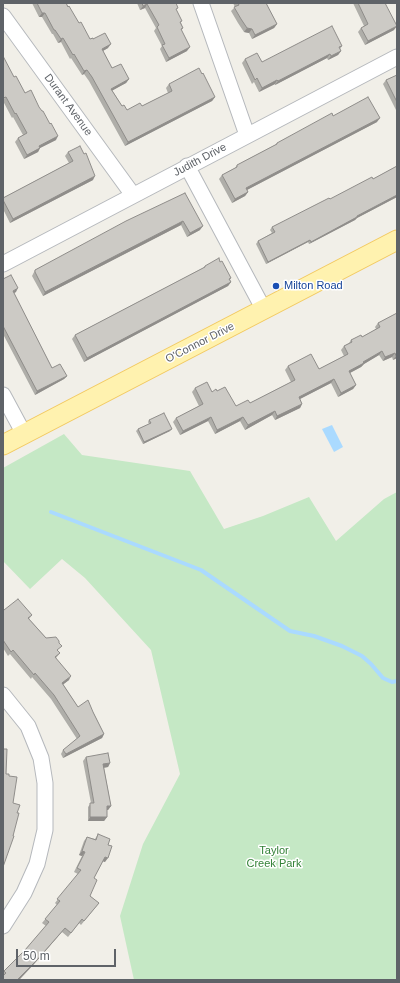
<!DOCTYPE html>
<html>
<head>
<meta charset="utf-8">
<style>
  body { margin:0 }
  #map { position:relative; width:400px; height:983px; overflow:hidden; background:#f1efe8; font-family:Helvetica,sans-serif }
  canvas { display:block }
  .frame { position:absolute; inset:0; border:4px solid #5f6368; pointer-events:none }
  .scale { position:absolute; left:16px; top:949px; width:100px; height:18px; box-sizing:border-box; border:2px solid #5f6368; border-top:0; padding-left:5px; font-size:12px; line-height:14px; white-space:nowrap; color:#5f6368; -webkit-text-stroke:3px #fff; paint-order:stroke }
</style>
</head>
<body>
<div id="map">
<canvas width="400" height="983"></canvas>
<div class="frame"></div>
<div class="scale">50 m</div>
</div>
<script>
const ctx = document.querySelector('canvas').getContext('2d');
ctx.lineJoin = 'round';
function fill(path, color) { ctx.fillStyle = color; ctx.fill(path, 'evenodd'); }
const poly = rows => new Path2D(rows.map(r => 'M' + r).join(''));
function strokePath(path, color, width, dash) { ctx.strokeStyle = color; ctx.lineWidth = width; ctx.lineCap = dash ? 'butt' : 'round'; ctx.setLineDash(dash || []); ctx.stroke(path); }
function write(font, color, halo, rows, align = 'center') {
  ctx.font = font + ' Helvetica,sans-serif'; ctx.lineWidth = 3; ctx.setLineDash([]); ctx.textBaseline = 'middle'; ctx.strokeStyle = halo; ctx.fillStyle = color; for (const [text, x, y, turn = 0] of rows) {
    ctx.save(); ctx.translate(x, y); ctx.rotate((+turn || 0) * Math.PI / 180); ctx.textAlign = isNaN(turn) ? turn : align; if (halo) ctx.strokeText(text, 0, 0); ctx.fillText(text, 0, 0); ctx.restore();
  }
}
fill(poly([
  [64,434,82,455,190,471,224,529,263,516,309,497,336,541,384,499,397,492,397,980,134,980,120,916,143,844,180,774,151,650,85,578,62,559,30,589,3,561,3,468]
]), '#c5e8c5');
fill(poly([
  [332,425,343,447,334,452,322,429]
]), '#aadaff');
strokePath(poly([
  [51,512,201,570,290,631,314,636,342,646,362,656,371,664,383,678,392,682,397,681]
]), '#aadaff', 4);
const minor = poly([
  [201,3,247,135],
  [3,16,133,195],
  [187,166,264,310],
  [3,264,397,57],
  [3,395,24,434],
  [3,695,28,726,41,758,45,783,45,830,37,864,24,893,3,926]
]);
const major = poly([
  [3,445,397,240]
]);
strokePath(minor, '#b5b8bc', 17);
strokePath(major, '#f2c960', 21);
strokePath(minor, '#fff', 15);
strokePath(major, '#fff2af', 19);
fill(poly([
  [32,3,66,3,79,23,90,39,93,39,108,48,103,51,112,68,129,79,126,83,112,90,122,106,127,110,142,106,168,93,166,88,169,84,215,97,212,101,125,146,89,81,84,74,82,75,71,58,70,59,61,42,58,43,53,34,52,34,42,17,39,17],
  [137,3,176,3,176,10,183,28,181,31,187,51,166,62,160,49,162,46,154,31,156,28,145,8,140,10],
  [233,3,266,3,277,24,274,28,252,39,249,33,244,32,238,23,231,11,235,7],
  [353,3,385,3,394,30,365,45,358,32,361,28,364,26],
  [342,46,340,49,341,51,338,55,328,60,327,58,275,85,275,84,259,92,254,82,252,84,242,63,245,59,262,62],
  [397,75,397,109,396,110,383,84,386,80],
  [14,77,25,93,56,140,40,148,38,152,24,159,15,142,18,138,23,135,13,117,12,118,3,101],
  [333,116,377,122,247,190,248,192,245,196,232,203,219,179,222,175,235,168,237,165,275,145,277,143],
  [68,152,93,180,10,223,3,209,3,198,69,163,65,156],
  [397,166,397,197,357,218,355,220,309,244,308,242,266,264,256,244,258,241,272,233,270,230,272,227,373,179],
  [185,193,200,230,187,237,181,225,43,296,32,276,35,270],
  [205,266,231,278,230,279,231,282,228,286,84,362,72,339,75,335,203,268],
  [3,279,16,292,14,293,52,368,67,376,64,379,35,395,3,334],
  [397,313,397,358,393,360,392,357,383,361,379,355,364,364,361,367,350,373,356,385,353,389,338,397,331,383,300,399,302,404,300,408,275,420,272,415,245,430,240,421,215,434,208,421,180,435,173,422,176,418,199,406,192,392,195,388,212,392,217,391,236,406,250,403,291,382,285,370,288,366,319,369,344,356,341,350,344,346,349,343,351,340,362,337,376,329,375,327,378,323],
  [149,420,170,431,143,444,136,431,138,429,149,424,148,422],
  [3,609,4,610,32,615,29,619,60,653,56,658,69,680,63,684,78,707,93,712,104,734,102,738,63,758,61,754,63,750,77,739,51,699,32,677,31,679,10,654,8,656,3,648],
  [86,757,110,763,108,767,104,768,111,806,108,810,107,810,107,817,104,821,88,821,88,807,91,803,83,761],
  [98,834,108,845,105,862,103,861,94,878,90,896,99,903,81,925,79,923,68,937,62,932,34,964,19,980,3,980,3,973,4,971,25,950,46,926,42,923,57,905,55,903,78,874,74,872,82,856,79,855,84,841,87,837,95,839]
]), '#afaea9');
fill(poly([
  [147,4,145,8,140,10,143,6],
  [42,13,45,13,42,17,39,17],
  [277,24,274,28,252,39,255,35],
  [397,26,394,30,365,45,368,41],
  [247,28,252,29,249,33,244,32],
  [63,38,61,42,58,43,61,39],
  [111,44,108,48,99,53,102,49],
  [190,47,187,51,166,62,169,58],
  [341,51,338,55,328,60,331,56],
  [330,54,327,58,275,85,278,81],
  [87,70,84,74,82,75,84,71],
  [129,79,126,83,108,93,111,89],
  [277,80,275,84,259,92,262,88],
  [215,97,212,101,125,146,128,142],
  [380,118,377,122,243,192,246,188],
  [58,136,56,140,40,148,38,152,24,159,27,155,39,146],
  [95,176,93,180,10,223,13,219],
  [248,192,245,196,232,203,235,199],
  [397,195,397,197,357,218,355,220,309,244,311,242,357,216],
  [183,221,181,225,43,296,45,292],
  [203,226,200,230,187,237,190,233],
  [310,240,308,242,266,264,268,262],
  [231,282,228,286,84,362,87,358],
  [18,288,16,292,10,295,13,291],
  [382,351,379,355,364,364,361,367,346,375,349,371,363,362],
  [395,353,392,357,383,361,385,357],
  [397,355,397,358,393,360,396,356],
  [67,376,64,379,35,395,37,391],
  [334,379,331,383,296,401,299,397],
  [356,385,353,389,338,397,341,393],
  [302,404,300,408,275,420,277,416],
  [275,411,272,415,245,430,248,425],
  [211,417,208,421,180,435,183,431],
  [243,417,240,421,215,434,217,430],
  [172,429,170,431,143,444,144,442],
  [71,676,69,680,60,687,62,683],
  [104,734,102,738,63,758,66,754],
  [110,763,108,767,100,768,103,764],
  [107,806,111,806,108,810,104,810],
  [90,817,107,817,104,821,88,821],
  [82,851,85,852,82,856,79,855],
  [105,857,108,858,105,862,102,861],
  [65,928,34,964,19,980,17,980]
]), '#8f8d8a');
const building = poly([
  [37,3,66,3,68,7,69,6,79,23,81,22,90,39,93,38,93,39,105,33,111,44,102,49,112,68,121,64,129,79,111,89,122,106,124,105,127,110,140,103,142,106,172,91,169,84,199,68,202,74,203,73,215,97,128,142,92,77,87,70,84,71,74,54,73,55,63,38,61,39,55,30,54,30,45,13,42,13,37,3],
  [142,3,176,3,178,8,176,9,182,21,180,22,183,28,181,29,190,47,169,58,162,45,165,44,157,27,159,25,147,4,143,6,142,3],
  [238,3,266,3,277,24,255,35,252,29,247,28,241,19,234,7,239,5,238,3],
  [358,3,385,3,397,26,368,41,361,28,368,24,358,3],
  [332,26,342,46,339,47,341,51,331,56,330,54,278,81,277,80,262,88,257,78,255,80,245,59,257,53,262,62,332,26],
  [3,56,14,77,16,76,25,93,31,90,39,107,42,111,43,111,50,124,51,123,58,136,39,146,40,148,27,155,18,138,27,133,16,113,15,114,6,97,3,98,3,56],
  [397,75,397,102,386,80,397,75],
  [368,97,380,118,246,188,248,192,235,199,222,175,237,167,237,165,277,144,277,143,332,113,333,116,368,97],
  [80,146,84,154,86,153,95,176,13,219,3,200,3,198,73,161,68,152,80,146],
  [397,166,397,195,357,216,357,217,311,242,310,240,268,262,258,241,275,232,272,227,329,198,330,199,372,177,373,179,397,166],
  [185,193,203,226,190,233,183,221,45,292,35,272,35,270,126,221,185,193],
  [219,258,220,262,222,261,231,278,229,279,231,282,87,358,75,335,205,267,205,266,219,258],
  [11,275,18,288,13,291,52,368,60,364,67,376,37,391,3,326,3,279,11,275],
  [397,313,397,355,396,356,395,353,385,357,382,351,363,362,364,363,349,371,356,385,341,393,334,379,299,397,302,404,277,416,275,411,248,425,243,417,217,430,211,417,183,431,176,418,203,404,195,388,207,382,212,392,216,389,217,391,225,387,236,406,248,400,250,403,295,380,288,366,311,354,319,369,348,354,344,346,352,342,351,340,361,335,362,337,380,327,378,323,397,313],
  [164,413,172,429,144,442,138,429,151,423,149,420,164,413],
  [18,599,32,615,28,618,46,638,56,637,59,641,59,643,62,646,57,650,60,653,55,657,71,676,62,683,78,707,88,700,93,712,104,734,66,754,63,750,80,736,54,695,35,673,34,675,13,650,11,652,3,640,3,609,4,610,18,599],
  [3,749,7,749,6,774,9,774,9,776,17,777,13,803,20,805,17,813,19,813,13,836,14,836,3,867,3,749],
  [108,753,110,763,103,764,111,806,107,806,107,817,90,817,90,803,94,803,86,757,108,753],
  [98,834,110,839,108,845,112,846,108,858,105,857,94,878,97,880,90,896,99,903,84,921,82,919,71,933,65,928,37,960,17,980,4,980,3,979,3,976,6,973,4,971,25,950,49,922,45,919,60,901,57,899,81,870,77,868,85,852,82,851,87,837,96,840,98,834]
]);
fill(building, '#cccac5');
strokePath(building, '#8f8d8a', 1);
for (const [x, y, r, color] of [
  [276,286,4,"#1a4fb4"]
]) { const dot = new Path2D(); dot.arc(x, y, r, 0, 2 * Math.PI); ctx.fillStyle = color; ctx.fill(dot); strokePath(dot, '#fff', 1.5); }
write('11px', '#5f6368', '#fff', [
  ["Durant Avenue",68,105,54],
  ["Judith Drive",200,160,-28],
  ["O'Connor Drive",200,343,-27]
]);
write('11px', '#164399', '#fff', [
  ["Milton Road",284,286]
], 'left');
write('11px', '#348238', '#fff', [
  ["Taylor",274,851],
  ["Creek Park",274,864]
]);
</script>
</body>
</html>
